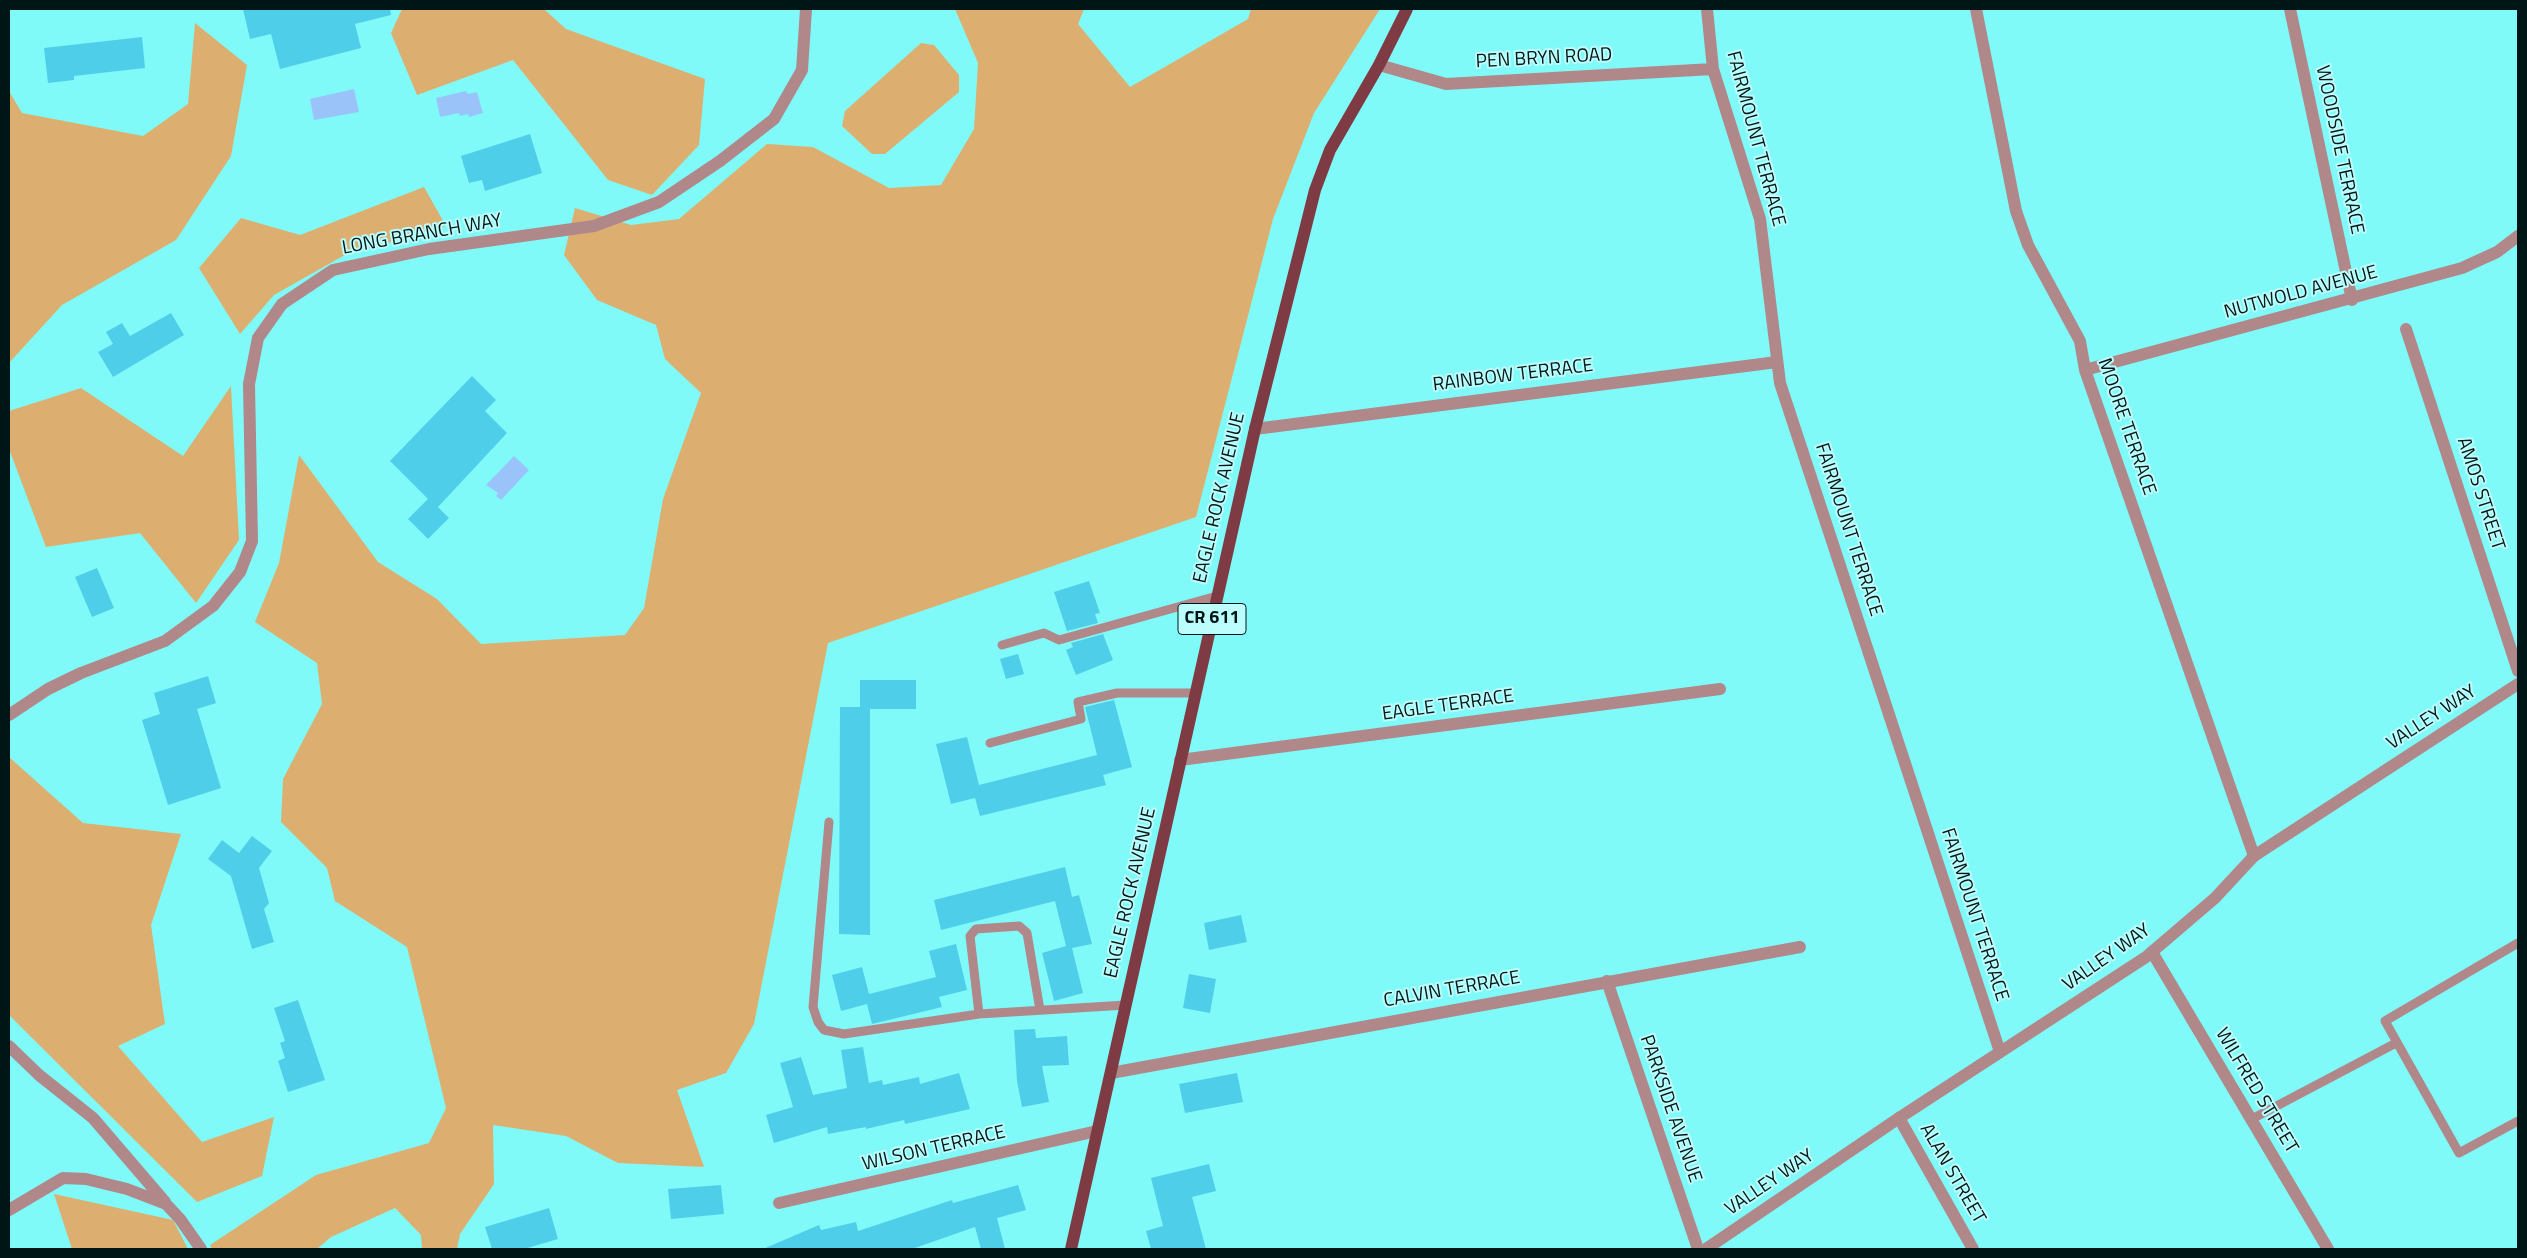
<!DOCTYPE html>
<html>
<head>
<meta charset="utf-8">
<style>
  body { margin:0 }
  #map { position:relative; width:2527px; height:1258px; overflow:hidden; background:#80faf8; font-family:"Titillium Web",sans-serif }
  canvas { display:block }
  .frame { position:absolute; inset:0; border:10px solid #001616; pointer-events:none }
</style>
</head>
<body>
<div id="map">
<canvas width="2527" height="1258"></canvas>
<div class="frame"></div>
</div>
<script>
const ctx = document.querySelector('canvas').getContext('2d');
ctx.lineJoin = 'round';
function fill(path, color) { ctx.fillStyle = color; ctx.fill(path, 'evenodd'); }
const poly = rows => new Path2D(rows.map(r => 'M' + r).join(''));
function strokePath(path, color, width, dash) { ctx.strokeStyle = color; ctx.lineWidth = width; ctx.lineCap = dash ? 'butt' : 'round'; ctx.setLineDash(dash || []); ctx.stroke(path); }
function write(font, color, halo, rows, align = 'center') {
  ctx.font = font + ' "Titillium Web",sans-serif'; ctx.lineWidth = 4; ctx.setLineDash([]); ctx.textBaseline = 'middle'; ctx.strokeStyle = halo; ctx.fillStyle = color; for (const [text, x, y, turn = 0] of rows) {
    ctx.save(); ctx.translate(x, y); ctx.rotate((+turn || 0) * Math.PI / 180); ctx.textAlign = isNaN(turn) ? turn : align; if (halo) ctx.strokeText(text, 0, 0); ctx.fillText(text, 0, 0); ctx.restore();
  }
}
fill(poly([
  [402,9,544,9,566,29,705,79,699,145,652,195,608,180,513,60,417,95,391,33],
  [955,9,1084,9,1078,24,1130,87,1248,19,1251,9,1380,9,1314,113,1273,219,1196,517,828,643,754,1024,726,1073,677,1090,704,1167,618,1163,566,1136,493,1125,494,1184,460,1234,457,1249,422,1249,421,1235,395,1208,331,1237,317,1249,212,1249,210,1245,316,1175,429,1143,446,1108,407,947,335,901,327,868,281,822,283,779,322,704,317,663,255,622,279,563,299,455,378,562,437,599,481,644,625,635,644,608,663,499,701,393,665,359,656,325,597,300,564,255,575,208,631,225,679,219,767,144,813,147,889,188,941,185,974,129,978,63],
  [195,23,247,65,231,156,176,240,62,305,9,363,9,91,22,113,143,136,188,104],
  [921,43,934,45,959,75,959,92,885,154,872,154,842,126,845,111],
  [424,187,446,226,343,256,274,295,240,334,199,268,241,218,300,235],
  [231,386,239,540,196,603,140,533,46,547,9,449,9,411,81,388,183,456],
  [9,757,83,823,181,834,151,925,165,1024,118,1046,202,1142,274,1117,262,1176,197,1202,9,1015],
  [54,1194,173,1220,188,1249,72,1249]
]), '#dcaf71');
fill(poly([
  [354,89,359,112,314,120,310,99],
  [466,91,468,94,477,92,483,113,469,117,468,114,460,116,459,113,440,117,436,98],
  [514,456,529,470,501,500,496,496,498,493,486,485]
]), '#9ac4f9');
fill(poly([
  [243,9,390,9,391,15,355,24,361,48,280,69,271,34,250,39],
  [142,37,145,68,74,76,74,80,48,83,44,48],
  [530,134,542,173,485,191,482,180,469,183,461,156],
  [171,313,184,335,113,377,98,352,113,344,106,332,122,323,130,336],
  [472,376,496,400,485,411,507,433,438,507,449,518,428,539,408,519,428,499,390,461],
  [97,568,114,608,92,617,75,577],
  [1089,581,1100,613,1095,614,1098,623,1067,631,1054,592],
  [1103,634,1113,660,1076,675,1066,650,1073,647,1071,643],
  [1018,654,1024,674,1006,679,1000,659],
  [208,676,216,703,197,709,221,788,168,805,142,720,160,714,154,693],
  [860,680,916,680,916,709,870,709,870,935,839,934,840,707,860,707],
  [1114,700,1132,767,1103,775,1106,785,980,816,975,798,951,804,936,744,967,737,979,785,1097,755,1085,707],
  [252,836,272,851,259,868,269,903,264,909,274,942,252,949,231,876,208,859,222,840,239,853],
  [1065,867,1072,897,1079,895,1092,944,1072,948,1083,993,1054,1001,1042,953,1066,946,1055,901,941,930,934,900],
  [1241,915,1247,942,1209,950,1204,923],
  [956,944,967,990,939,997,942,1007,872,1024,867,1004,841,1011,832,975,862,967,869,994,936,977,929,951],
  [1189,974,1216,979,1210,1013,1183,1008],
  [298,1000,325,1080,288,1092,278,1061,285,1058,280,1043,285,1041,274,1008],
  [1035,1029,1036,1038,1067,1036,1069,1065,1042,1066,1049,1102,1022,1107,1017,1081,1014,1030],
  [863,1047,869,1083,882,1080,883,1085,919,1077,920,1084,959,1073,970,1109,905,1124,904,1120,866,1129,866,1127,828,1134,827,1127,774,1143,766,1115,793,1107,780,1063,801,1057,813,1095,847,1088,841,1050],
  [1237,1073,1243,1102,1185,1113,1179,1084],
  [1209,1164,1216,1191,1192,1197,1206,1249,1151,1249,1146,1231,1163,1226,1151,1178],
  [721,1185,724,1214,671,1219,668,1189],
  [1018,1185,1026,1210,997,1218,1005,1249,981,1249,975,1227,912,1249,763,1249,819,1225,821,1230,856,1222,858,1231,952,1200,953,1203],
  [549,1208,558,1239,524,1249,492,1249,485,1227]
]), '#4fcee9');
strokePath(poly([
  [1002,645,1044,633,1059,640,1217,596],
  [990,743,1081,719,1078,702,1117,693,1195,693],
  [829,822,813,1007,818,1022,824,1030,844,1034,979,1014,1126,1005],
  [2518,943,2385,1021,2459,1153,2518,1121],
  [979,1014,970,936,976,929,1019,926,1027,933,1040,1010],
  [2250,1120,2396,1043]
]), '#b0888a', 9);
strokePath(poly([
  [1707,9,1713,69,1760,219,1780,383,2000,1052],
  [1976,9,2016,211,2028,245,2080,341,2085,370,2254,856],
  [2290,9,2352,300],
  [1379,65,1446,84,1713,69],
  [2406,329,2518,671],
  [2085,370,2462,268,2497,252,2518,236],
  [1255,429,1777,362],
  [9,715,48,689,81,673,165,641,213,606,240,572,252,541,249,384,258,338,282,304,333,270,429,249,594,226,659,202,720,161,774,119,802,70,806,9],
  [1180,760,1720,689],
  [2152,952,2328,1249],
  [1607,981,1698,1249],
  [9,1046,39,1075,93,1118,165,1202],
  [1111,1073,1800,947],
  [1899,1118,1973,1249],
  [779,1203,1097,1131],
  [9,1210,63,1178,86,1179,127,1189,166,1204,180,1219,201,1249]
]), '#b0888a', 12);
strokePath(poly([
  [1706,1249,1899,1118,2146,957,2215,898,2254,856,2518,684]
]), '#b0888a', 12);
strokePath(poly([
  [1071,1249,1255,429,1315,190,1330,150,1379,65,1407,9]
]), '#7f3b43', 12);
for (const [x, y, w] of [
  [1212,619,68]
]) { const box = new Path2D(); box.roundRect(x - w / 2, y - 15.5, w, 31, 4); ctx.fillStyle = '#bcfefd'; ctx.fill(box); strokePath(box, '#001616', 1); }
write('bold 18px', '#001616', null, [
  ["CR 611",1212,619]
]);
write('19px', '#001616', '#bcfefd', [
  ["PEN BRYN ROAD",1544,59,-3],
  ["FAIRMOUNT TERRACE",1755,139,75],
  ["WOODSIDE TERRACE",2339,150,78],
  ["LONG BRANCH WAY",422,235,-10],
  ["NUTWOLD AVENUE",2301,293,-15],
  ["RAINBOW TERRACE",1513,376,-7],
  ["MOORE TERRACE",2126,427,71],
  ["AMOS STREET",2480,494,72],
  ["EAGLE ROCK AVENUE",1220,498,-77],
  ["FAIRMOUNT TERRACE",1848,530,72],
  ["EAGLE TERRACE",1448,706,-8],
  ["VALLEY WAY",2432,718,-33],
  ["EAGLE ROCK AVENUE",1131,893,-77],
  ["FAIRMOUNT TERRACE",1974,915,72],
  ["VALLEY WAY",2107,958,-35],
  ["CALVIN TERRACE",1452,990,-10],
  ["WILFRED STREET",2256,1091,59],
  ["PARKSIDE AVENUE",1670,1109,71],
  ["WILSON TERRACE",934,1149,-13],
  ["ALAN STREET",1952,1174,60],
  ["VALLEY WAY",1770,1183,-34]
]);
</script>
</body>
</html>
